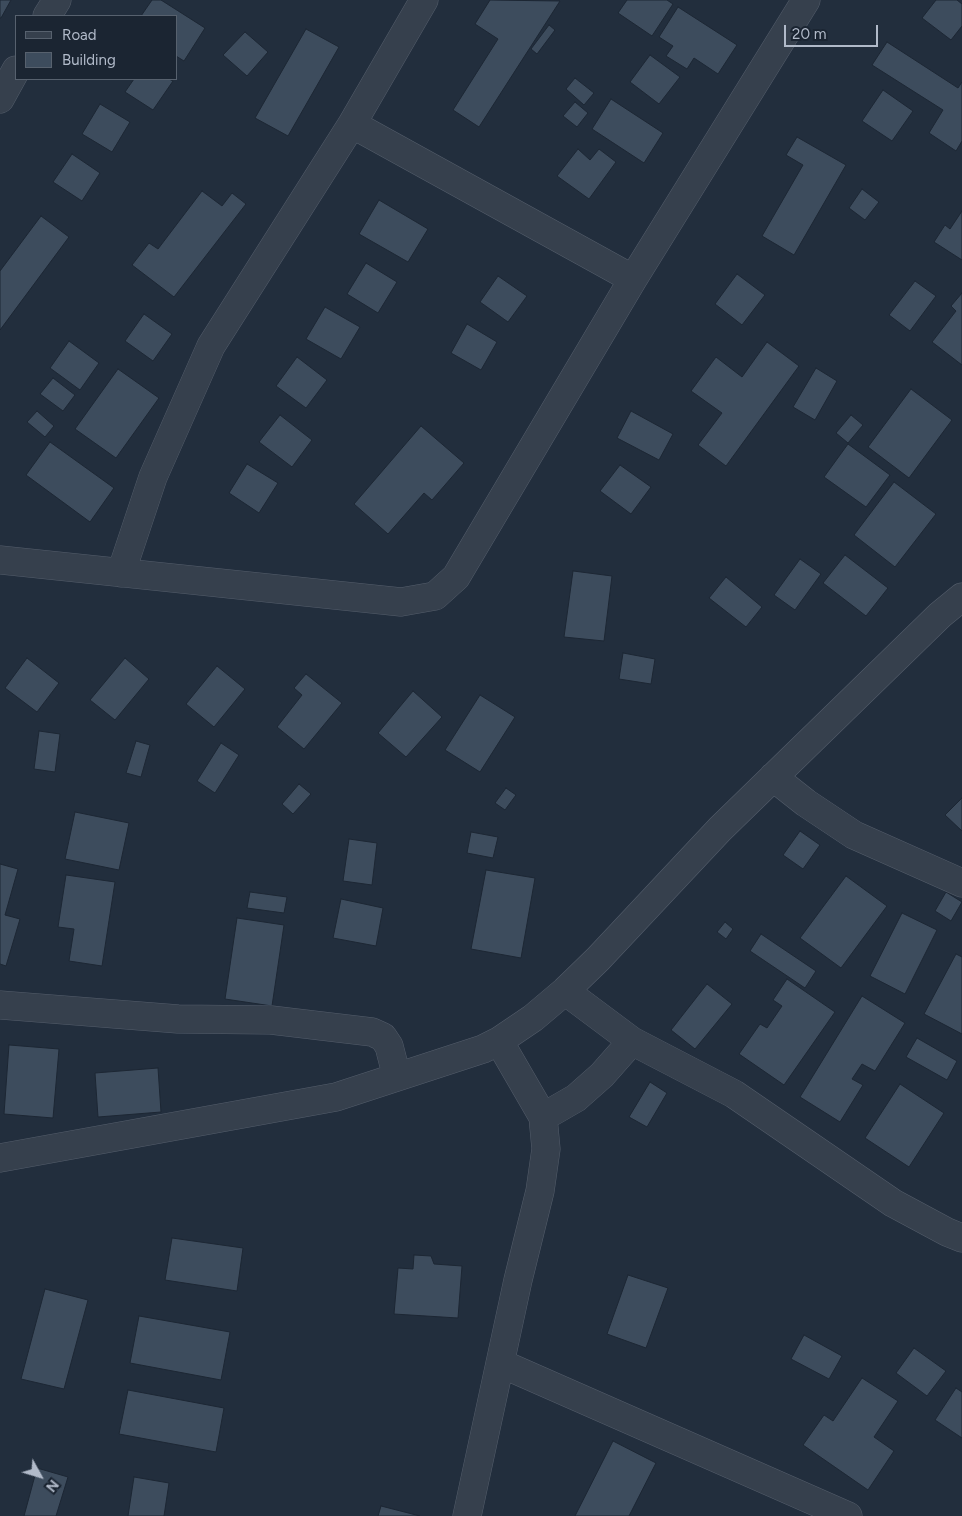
<!DOCTYPE html>
<html>
<head>
<meta charset="utf-8">
<style>
  body { margin:0 }
  #map { position:relative; width:962px; height:1516px; overflow:hidden; background:#222e3d; font-family:Figtree,sans-serif }
  canvas { display:block }
  .legend { position:absolute; left:15px; top:15px; width:162px; height:65px; box-sizing:border-box; background:#1b2532; border:1px solid #57616e; margin:0; padding:6px 9px; list-style:none; font-size:15px; color:#b1bac9 }
  .legend li { display:flex; align-items:center; gap:10px; height:25px }
  .legend b { width:25px; border:1px solid #57616e }
  .north { position:absolute; left:15px; top:1451px; width:50px; height:50px; -webkit-text-stroke:4px #1b2532; paint-order:stroke; rotate:129deg; font-size:14px; font-weight:700; line-height:20px; text-align:center; color:#b1bac9 }
  .north::after { content:''; display:block; margin:auto; width:18px; height:22px; background:#b1bac9; clip-path:polygon(50% 0,100% 100%,50% 72%,0 100%) }
  .scale { position:absolute; left:784px; top:25px; width:94px; height:22px; box-sizing:border-box; border:2px solid #b1bac9; border-top:0; padding-left:6px; font-size:15px; line-height:18px; white-space:nowrap; color:#b1bac9; -webkit-text-stroke:4px #1b2532; paint-order:stroke }
</style>
</head>
<body>
<div id="map">
<canvas width="962" height="1516"></canvas>
<ul class="legend">
<li><b style="height:6px;background:#36404d"></b>Road</li>
<li><b style="height:14px;background:#3d4c5d"></b>Building</li>
</ul>
<div class="north">N</div>
<div class="scale">20 m</div>
</div>
<script>
const ctx = document.querySelector('canvas').getContext('2d');
ctx.lineJoin = 'round';
function fill(path, color) { ctx.fillStyle = color; ctx.fill(path, 'evenodd'); }
const poly = rows => new Path2D(rows.map(r => 'M' + r).join(''));
function strokePath(path, color, width, dash) { ctx.strokeStyle = color; ctx.lineWidth = width; ctx.lineCap = dash ? 'butt' : 'round'; ctx.setLineDash(dash || []); ctx.stroke(path); }
const building = poly([
  [0,0,11,0,1,18,0,18,0,0],
  [152,0,161,0,205,28,184,61,176,56,176,16,141,16,152,0],
  [490,0,560,1,479,127,453,110,498,39,475,24,490,0],
  [627,0,667,0,673,4,652,36,618,13,627,0],
  [936,0,957,0,962,4,962,26,951,40,922,18,936,0],
  [678,7,737,45,718,74,694,58,687,69,666,56,673,46,659,37,678,7],
  [549,25,555,30,537,54,531,49,549,25],
  [306,29,339,47,288,136,255,118,306,29],
  [245,32,268,52,247,76,223,55,245,32],
  [887,42,958,88,962,82,962,141,956,151,929,133,943,110,872,65,887,42],
  [650,55,680,77,659,104,630,82,650,55],
  [575,78,594,93,584,105,566,89,575,78],
  [134,79,169,79,173,81,153,110,125,92,134,79],
  [883,90,913,111,892,141,862,121,883,90],
  [611,99,663,133,644,163,592,129,611,99],
  [575,102,588,113,577,127,563,116,575,102],
  [100,104,130,122,112,152,82,134,100,104],
  [797,137,846,165,794,255,762,236,803,165,786,155,797,137],
  [578,149,590,160,599,149,616,162,589,199,557,176,578,149],
  [72,154,100,173,82,201,53,182,72,154],
  [862,189,879,202,865,220,849,208,862,189],
  [202,191,222,206,232,193,246,204,174,297,132,265,149,243,158,249,202,191],
  [379,200,428,229,408,262,359,234,379,200],
  [962,211,962,260,934,242,945,225,950,229,962,211],
  [41,216,69,237,0,330,0,271,41,216],
  [366,263,397,282,378,313,347,294,366,263],
  [737,274,765,295,742,325,715,304,737,274],
  [498,276,527,296,508,322,480,302,498,276],
  [915,281,936,296,910,331,889,315,915,281],
  [962,293,962,365,932,342,956,311,951,306,962,293],
  [325,307,360,327,341,359,306,339,325,307],
  [144,314,172,334,153,361,125,341,144,314],
  [467,324,497,342,481,370,451,353,467,324],
  [69,341,99,363,80,390,50,368,69,341],
  [767,342,799,366,726,466,698,445,722,413,691,391,716,357,742,377,767,342],
  [297,357,327,380,306,408,276,386,297,357],
  [816,368,837,381,815,420,793,407,816,368],
  [118,369,159,398,116,458,75,429,118,369],
  [53,378,75,395,63,411,40,394,53,378],
  [911,389,952,420,909,478,868,447,911,389],
  [37,411,54,426,45,437,27,422,37,411],
  [631,411,673,434,659,460,617,438,631,411],
  [280,415,312,440,292,467,259,442,280,415],
  [851,415,863,425,848,443,836,433,851,415],
  [421,426,464,463,432,500,424,493,388,534,354,504,421,426],
  [50,442,114,488,90,522,26,475,50,442],
  [848,444,890,475,866,507,824,477,848,444],
  [247,464,278,483,259,513,229,493,247,464],
  [620,465,651,487,631,514,600,491,620,465],
  [894,482,936,514,895,567,854,535,894,482],
  [845,555,888,588,866,616,823,583,845,555],
  [800,559,821,574,795,610,774,595,800,559],
  [573,571,612,576,604,641,564,637,573,571],
  [726,577,762,607,746,627,709,598,726,577],
  [623,653,655,659,651,684,619,679,623,653],
  [27,658,59,683,37,712,5,688,27,658],
  [125,658,149,679,115,720,90,700,125,658],
  [217,666,245,689,214,727,186,704,217,666],
  [306,674,342,703,304,749,277,727,302,695,294,688,306,674],
  [413,691,442,717,406,757,378,733,413,691],
  [480,695,515,717,480,772,445,750,480,695],
  [39,731,60,734,55,772,34,769,39,731],
  [136,741,150,745,141,777,126,773,136,741],
  [221,743,239,755,215,793,197,781,221,743],
  [299,784,311,794,293,814,282,804,299,784],
  [506,788,516,795,505,810,495,803,506,788],
  [962,798,962,831,945,815,962,798],
  [75,812,129,823,119,870,65,859,75,812],
  [800,831,820,845,803,869,783,855,800,831],
  [471,832,498,837,493,858,467,853,471,832],
  [349,839,377,843,372,885,343,881,349,839],
  [0,864,18,869,5,915,20,919,6,966,0,964,0,864],
  [486,870,535,878,521,958,471,949,486,870],
  [66,875,115,882,102,966,69,961,74,929,58,927,66,875],
  [846,876,887,906,841,968,800,938,846,876],
  [250,892,287,897,284,913,247,908,250,892],
  [946,892,962,902,951,921,935,911,946,892],
  [341,899,383,908,376,946,333,938,341,899],
  [902,913,937,930,905,994,870,976,902,913],
  [237,918,284,925,272,1006,225,999,237,918],
  [725,922,733,929,726,939,717,932,725,922],
  [761,934,816,971,805,988,750,951,761,934],
  [956,954,962,957,962,1034,924,1014,956,954],
  [787,979,835,1012,784,1085,739,1054,760,1024,767,1028,782,1006,773,1000,787,979],
  [707,984,732,1004,695,1049,671,1030,707,984],
  [862,996,905,1023,875,1071,862,1064,852,1079,863,1085,840,1122,800,1097,862,996],
  [917,1038,957,1061,947,1080,906,1057,917,1038],
  [9,1045,59,1049,53,1118,4,1114,9,1045],
  [158,1068,161,1112,98,1117,95,1073,158,1068],
  [650,1082,667,1093,647,1127,629,1117,650,1082],
  [900,1084,944,1113,909,1167,865,1138,900,1084],
  [172,1238,243,1248,237,1291,165,1280,172,1238],
  [414,1255,431,1256,434,1264,462,1266,458,1318,394,1314,398,1268,413,1269,414,1255],
  [628,1275,668,1288,646,1348,607,1334,628,1275],
  [45,1289,88,1300,64,1389,21,1379,45,1289],
  [139,1316,230,1332,221,1380,130,1363,139,1316],
  [804,1335,842,1356,829,1379,791,1359,804,1335],
  [914,1348,946,1371,927,1396,896,1373,914,1348],
  [862,1378,898,1401,874,1437,894,1451,868,1490,803,1445,824,1415,833,1421,862,1378],
  [956,1388,962,1392,962,1438,935,1420,956,1388],
  [128,1390,224,1408,216,1452,119,1434,128,1390],
  [613,1441,656,1463,629,1516,575,1516,613,1441],
  [37,1468,68,1477,56,1516,24,1516,37,1468],
  [134,1477,169,1483,164,1516,128,1516,134,1477],
  [381,1506,420,1516,378,1516,381,1506]
]);
fill(building, '#3d4c5d');
strokePath(building, '#1d2734', 1);
const minor = poly([
  [47,16,57,0],
  [0,99,16,70],
  [352,124,633,279],
  [0,560,401,602,435,596,456,577,633,279,806,0],
  [121,573,153,477,211,346,352,124,424,0],
  [773,777,806,803,854,835,962,883],
  [565,991,632,1041,734,1094,893,1203,947,1232,962,1238],
  [0,1005,178,1019,271,1020,372,1032,383,1037,389,1046,397,1077],
  [543,1117,576,1098,602,1075,632,1041],
  [0,1158,336,1097,483,1049,499,1041,533,1018,565,991,598,959,720,829,940,615,962,597],
  [500,1363,848,1516],
  [467,1516,518,1280,540,1191,546,1149,543,1117,499,1041]
]);
strokePath(minor, '#545d6b', 29);
strokePath(minor, '#36404d', 28);
</script>
</body>
</html>
